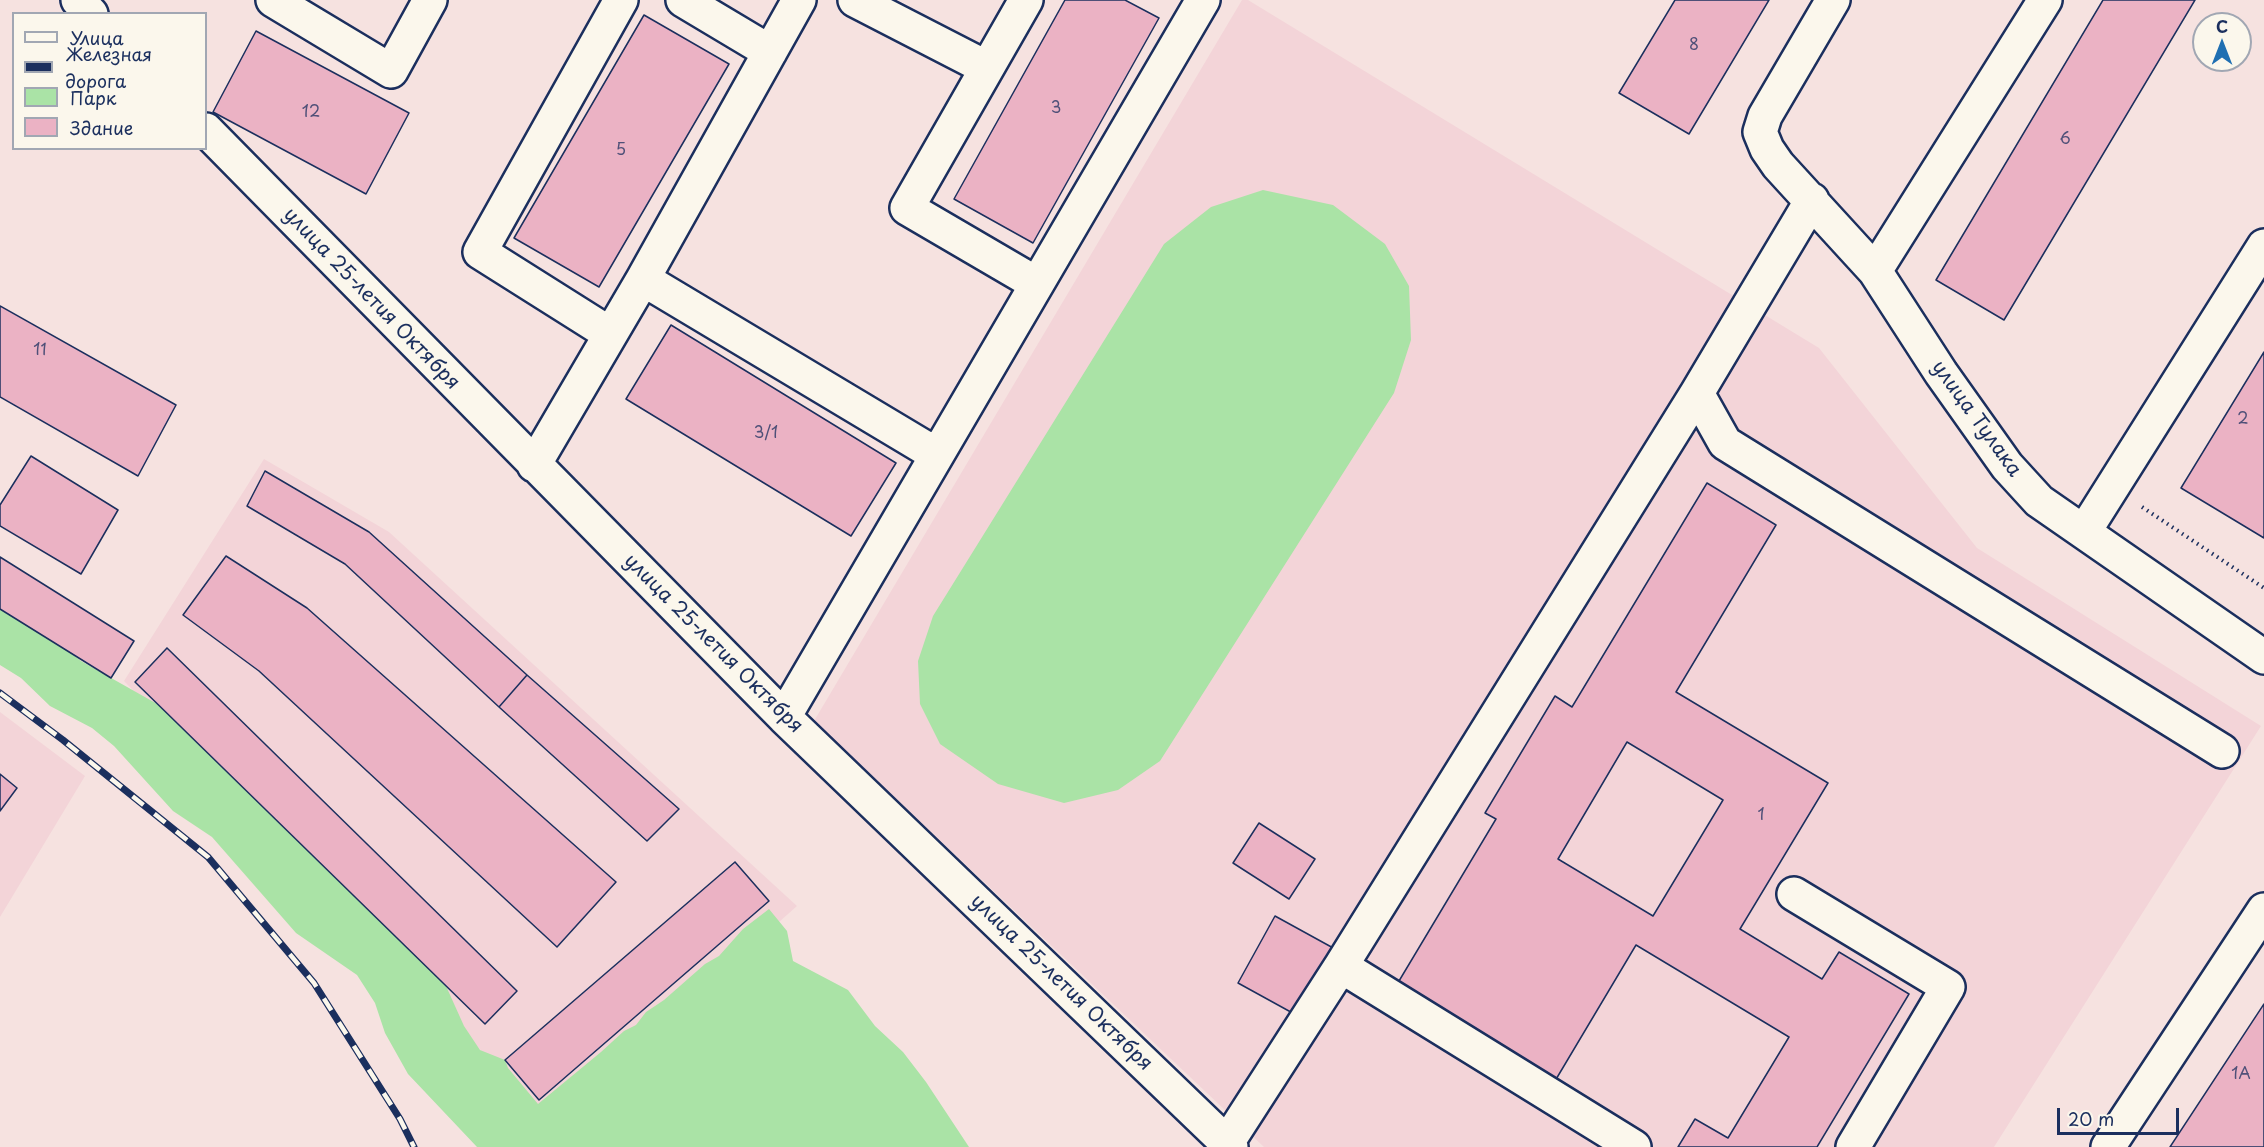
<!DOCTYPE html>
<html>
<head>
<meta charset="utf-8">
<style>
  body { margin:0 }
  #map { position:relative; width:2264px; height:1147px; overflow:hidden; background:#f6e2e0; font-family:"Playpen Sans",sans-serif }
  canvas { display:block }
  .legend { position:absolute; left:12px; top:12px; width:195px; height:138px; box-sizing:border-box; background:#fbf7ec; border:2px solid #a1a7b3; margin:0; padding:8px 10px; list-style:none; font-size:18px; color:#1b2f5e }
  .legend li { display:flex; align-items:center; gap:12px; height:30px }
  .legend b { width:30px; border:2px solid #a1a7b3 }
  .north { position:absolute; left:2192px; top:12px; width:60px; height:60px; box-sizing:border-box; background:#fbf7ec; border:2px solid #a1a7b3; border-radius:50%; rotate:0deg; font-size:16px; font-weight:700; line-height:24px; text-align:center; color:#1b2f5e }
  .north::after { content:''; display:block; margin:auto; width:21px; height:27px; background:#1f6fb2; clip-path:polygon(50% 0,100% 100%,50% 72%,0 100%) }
  .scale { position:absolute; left:2057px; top:1108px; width:122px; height:27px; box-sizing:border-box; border:3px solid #1b2f5e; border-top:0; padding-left:8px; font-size:18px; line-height:21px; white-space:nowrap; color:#1b2f5e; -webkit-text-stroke:4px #fbf7ec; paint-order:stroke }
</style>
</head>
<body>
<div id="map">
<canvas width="2264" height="1147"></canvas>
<ul class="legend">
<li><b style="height:8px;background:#fbf7ec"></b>Улица</li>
<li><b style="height:8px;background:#1b2f5e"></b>Железная дорога</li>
<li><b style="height:16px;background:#aae3a6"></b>Парк</li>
<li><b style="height:16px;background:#ebb2c4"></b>Здание</li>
</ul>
<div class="north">С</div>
<div class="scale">20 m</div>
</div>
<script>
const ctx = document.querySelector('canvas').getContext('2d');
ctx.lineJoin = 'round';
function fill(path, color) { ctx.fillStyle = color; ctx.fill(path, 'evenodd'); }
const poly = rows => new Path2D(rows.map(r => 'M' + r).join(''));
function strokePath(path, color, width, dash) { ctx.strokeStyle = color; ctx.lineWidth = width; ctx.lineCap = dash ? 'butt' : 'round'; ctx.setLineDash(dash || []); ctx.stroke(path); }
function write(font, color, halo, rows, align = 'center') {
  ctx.font = font + ' "Playpen Sans",sans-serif'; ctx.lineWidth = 5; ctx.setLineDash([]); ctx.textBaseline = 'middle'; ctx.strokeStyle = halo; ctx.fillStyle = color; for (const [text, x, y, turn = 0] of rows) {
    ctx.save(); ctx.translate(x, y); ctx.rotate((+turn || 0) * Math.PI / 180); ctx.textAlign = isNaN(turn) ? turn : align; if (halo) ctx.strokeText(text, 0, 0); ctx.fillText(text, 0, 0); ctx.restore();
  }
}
fill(poly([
  [1242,0,1248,0,1819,348,1977,548,2261,726,1994,1147,1264,1147,814,721],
  [264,459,389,532,797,906,552,1124,124,681],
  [0,712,85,776,0,917]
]), '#f3d4d8');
fill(poly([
  [1263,190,1333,205,1385,244,1409,286,1411,340,1394,393,1160,761,1118,790,1064,803,998,784,940,744,920,704,918,661,933,616,1164,244,1211,207],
  [0,597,81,661,159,705,423,958,446,986,464,1026,480,1050,505,1060,508,1068,538,1104,601,1052,624,1031,636,1025,646,1012,664,1000,705,964,719,956,743,929,769,909,787,931,793,961,848,990,875,1026,903,1052,926,1082,969,1147,477,1147,408,1074,385,1033,375,1003,357,975,296,933,212,837,173,811,114,746,92,728,50,706,21,678,0,665]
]), '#aae3a6');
const building = poly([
  [1065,0,1125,0,1159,18,1033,243,954,199,1065,0],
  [1675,0,1769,0,1689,134,1619,93,1675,0],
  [2103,0,2195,0,2004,320,1936,280,2103,0],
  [644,15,729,64,599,287,514,238,644,15],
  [256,31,409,113,366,194,213,112,256,31],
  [0,306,176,405,138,476,0,397,0,306],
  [671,325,896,463,851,536,626,399,671,325],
  [2264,352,2264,538,2181,488,2264,352],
  [31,456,118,510,81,574,0,526,0,505,31,456],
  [265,471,369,532,527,675,499,707,345,564,247,506,265,471],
  [1707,483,1776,525,1676,692,1828,783,1740,929,1822,979,1839,952,1909,994,1817,1147,1678,1147,1695,1119,1728,1138,1789,1037,1636,945,1552,1086,1393,991,1496,819,1485,813,1555,696,1572,707,1707,483],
  [1627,742,1723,800,1653,916,1558,859,1627,742],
  [226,556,307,608,616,882,557,947,259,671,183,615,226,556],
  [0,557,134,641,111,678,0,609,0,557],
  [167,648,517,991,485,1024,135,682,167,648],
  [527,675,679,809,647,841,499,707,527,675],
  [0,774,17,788,0,811,0,774],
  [1259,823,1315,859,1289,899,1233,863,1259,823],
  [735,862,769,901,539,1100,505,1060,735,862],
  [1275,916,1335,949,1298,1016,1238,983,1275,916],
  [2264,1004,2264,1147,2170,1147,2264,1004]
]);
fill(building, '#ebb2c4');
strokePath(building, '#1b2f5e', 1.5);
const minor = poly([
  [78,0,91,14],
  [273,0,391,71,430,0],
  [683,0,770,52],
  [855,0,987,68],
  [1026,0,907,208,1037,284],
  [1833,0,1765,116,1760,132,1767,149,1778,165,1875,271,1941,373,2007,466,2039,501,2264,657],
  [206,130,784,717,1231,1147],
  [1875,271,2045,0],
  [643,279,937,455],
  [610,334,480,252,621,0],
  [1697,393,1725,443,2222,751],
  [534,465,643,279,799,0],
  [2084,532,2264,246],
  [784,717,1203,0],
  [1794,894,1948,987,1853,1147],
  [1341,966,1634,1147],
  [1227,1143,1341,966,1697,393,1812,200],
  [2108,1147,2264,910]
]);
strokePath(minor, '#1b2f5e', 38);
strokePath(poly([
  [2142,507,2264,588]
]), '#1b2f5e', 4, [1.5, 4.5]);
strokePath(minor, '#fbf7ec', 33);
const rail = poly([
  [0,693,63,740,208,857,314,983,400,1119,414,1147]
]);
strokePath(rail, '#1b2f5e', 7);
strokePath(rail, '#fbf7ec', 4.5, [14]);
write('16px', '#4f5078', null, [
  ["8",1694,46],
  ["3",1056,109],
  ["12",311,113],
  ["6",2065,140],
  ["5",621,151],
  ["11",40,351],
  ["2",2243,420],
  ["3/1",766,434],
  ["1",1761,816],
  ["1А",2241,1075]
]);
write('20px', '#1b2f5e', '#fbf7ec', [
  ["улица 25-летия Октября",371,299,46],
  ["улица Тулака",1976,419,54],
  ["улица 25-летия Октября",713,644,45],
  ["улица 25-летия Октября",1061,983,44]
]);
</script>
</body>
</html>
